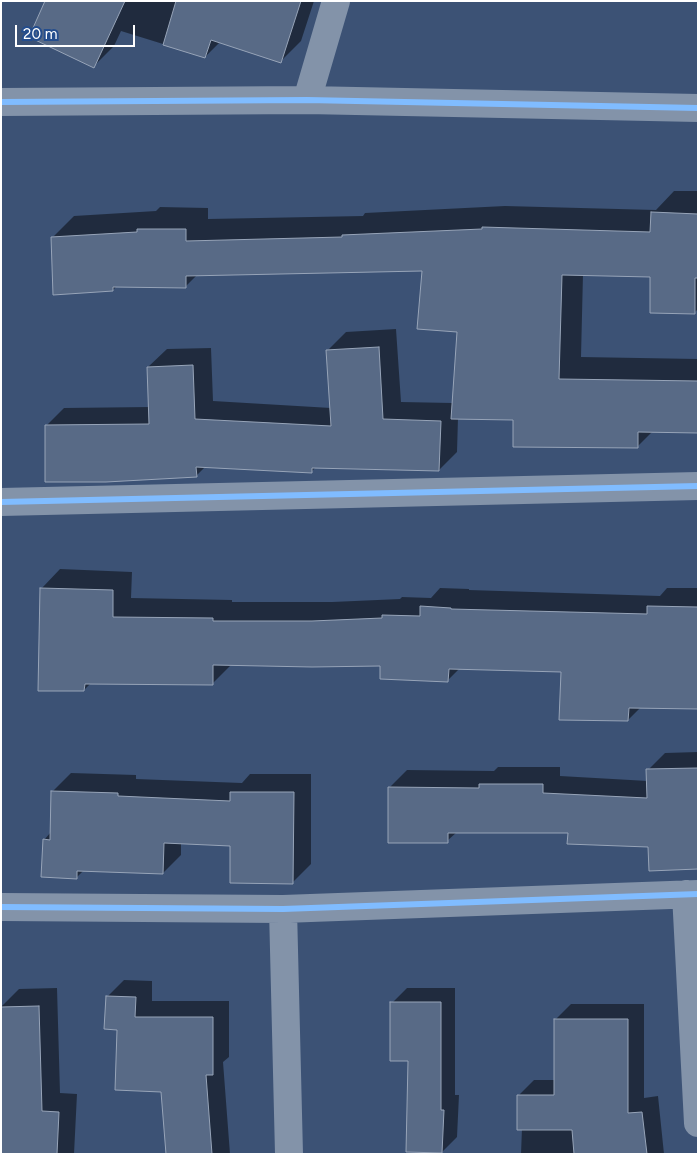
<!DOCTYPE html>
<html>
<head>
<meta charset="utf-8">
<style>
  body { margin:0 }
  #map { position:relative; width:699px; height:1155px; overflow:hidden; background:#3c5275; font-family:Figtree,sans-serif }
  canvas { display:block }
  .frame { position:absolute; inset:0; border:2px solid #fff; pointer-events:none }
  .scale { position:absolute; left:15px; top:25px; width:120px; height:22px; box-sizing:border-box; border:2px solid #fff; border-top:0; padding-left:6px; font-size:15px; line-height:18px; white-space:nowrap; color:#fff; -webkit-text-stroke:4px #244d8d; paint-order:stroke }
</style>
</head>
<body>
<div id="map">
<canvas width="699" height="1155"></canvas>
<div class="frame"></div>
<div class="scale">20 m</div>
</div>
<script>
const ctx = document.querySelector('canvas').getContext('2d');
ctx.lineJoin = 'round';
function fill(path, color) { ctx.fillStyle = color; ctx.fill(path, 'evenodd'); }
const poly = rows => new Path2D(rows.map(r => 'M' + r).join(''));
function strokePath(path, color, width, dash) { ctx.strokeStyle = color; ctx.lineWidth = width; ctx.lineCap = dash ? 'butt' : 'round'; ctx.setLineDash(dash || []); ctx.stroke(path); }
fill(poly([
  [47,1,314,1,301,41,281,61,220,42,205,57,121,31,114,46,94,66],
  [674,191,698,191,698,309,694,313,652,276,583,274,581,357,698,359,698,432,653,431,637,447,515,419,458,418,457,452,439,470,317,466,311,472,206,466,196,476,46,426,64,408,150,407,148,367,167,349,211,348,213,401,331,408,328,350,346,332,396,329,401,402,453,403,458,331,423,269,197,275,185,287,117,286,113,290,52,238,74,216,156,211,160,207,208,208,208,219,363,216,365,213,505,206,656,210],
  [60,569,132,572,131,598,232,600,232,602,332,602,400,599,402,597,431,598,440,588,469,589,469,590,660,596,667,588,698,588,698,708,641,707,628,720,562,671,460,668,448,680,382,665,231,665,212,684,91,683,84,690,42,588],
  [698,752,698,868,650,846,569,832,457,832,447,841,390,787,407,770,494,771,498,767,560,767,560,776,648,781,648,770,665,753],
  [71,773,136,775,136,779,242,783,250,774,311,774,311,864,293,882,231,844,181,843,181,855,163,873,84,870,77,877,44,840,51,832,53,791],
  [124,980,152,981,152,1001,229,1001,229,1057,223,1062,230,1154,167,1154,162,1091,118,1029,107,997],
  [57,988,60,1093,77,1094,74,1154,1,1154,3,1090,1,1007,19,989],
  [407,988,455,988,455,1095,459,1095,457,1137,442,1152,392,1003],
  [571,1004,644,1004,644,1098,658,1096,664,1154,521,1154,522,1128,518,1096,534,1080,555,1080,555,1020]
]), '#0007');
const building = poly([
  [45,1,125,1,94,68,29,37,45,1],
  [176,1,301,1,281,63,211,40,205,58,163,45,176,1],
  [651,212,698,214,698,278,695,278,695,314,650,313,650,277,562,275,559,379,698,381,698,433,638,432,638,448,513,447,513,420,451,419,457,332,417,329,422,271,186,276,186,288,113,287,113,291,53,295,51,237,137,232,137,229,186,229,186,241,342,237,342,235,482,229,482,227,650,232,651,212],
  [379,347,383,419,441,421,439,471,312,468,312,473,196,467,197,477,106,482,45,482,45,425,149,424,147,367,193,365,195,419,331,426,326,350,379,347],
  [40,588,113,590,113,617,213,618,213,621,312,621,382,618,382,615,420,616,420,606,451,608,451,609,647,614,647,606,698,607,698,709,629,708,628,721,559,720,561,672,449,669,448,682,380,679,380,666,312,667,213,665,213,685,85,684,84,691,38,691,40,588],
  [698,768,698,869,649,871,648,847,567,844,568,833,448,833,448,843,388,843,388,787,479,788,479,784,543,784,543,793,647,798,646,769,698,768],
  [51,791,118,793,118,796,230,801,230,792,294,792,293,884,230,883,230,846,164,843,163,874,77,871,77,879,41,877,43,839,50,840,51,791],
  [106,996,136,997,135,1017,213,1017,213,1075,206,1075,212,1154,166,1154,161,1092,115,1090,117,1030,104,1029,106,996],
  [390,1002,441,1002,441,1110,444,1110,442,1153,406,1152,408,1061,390,1061,390,1002],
  [39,1006,42,1111,59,1112,57,1154,1,1154,1,1007,39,1006],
  [554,1019,628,1019,628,1113,642,1112,647,1154,574,1154,572,1130,517,1130,517,1095,554,1095,554,1019]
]);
fill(building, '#586a86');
strokePath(building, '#97a4b8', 1);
strokePath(poly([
  [307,100,336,1],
  [1,102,307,100,698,108],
  [1,502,698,486],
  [686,894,698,1123],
  [1,907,283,909,698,894],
  [283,909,289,1154]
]), '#8393a9', 28);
strokePath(poly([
  [1,102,307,100,698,108],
  [1,502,698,486],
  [1,907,283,909,698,894]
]), '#80bcff', 6);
</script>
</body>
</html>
